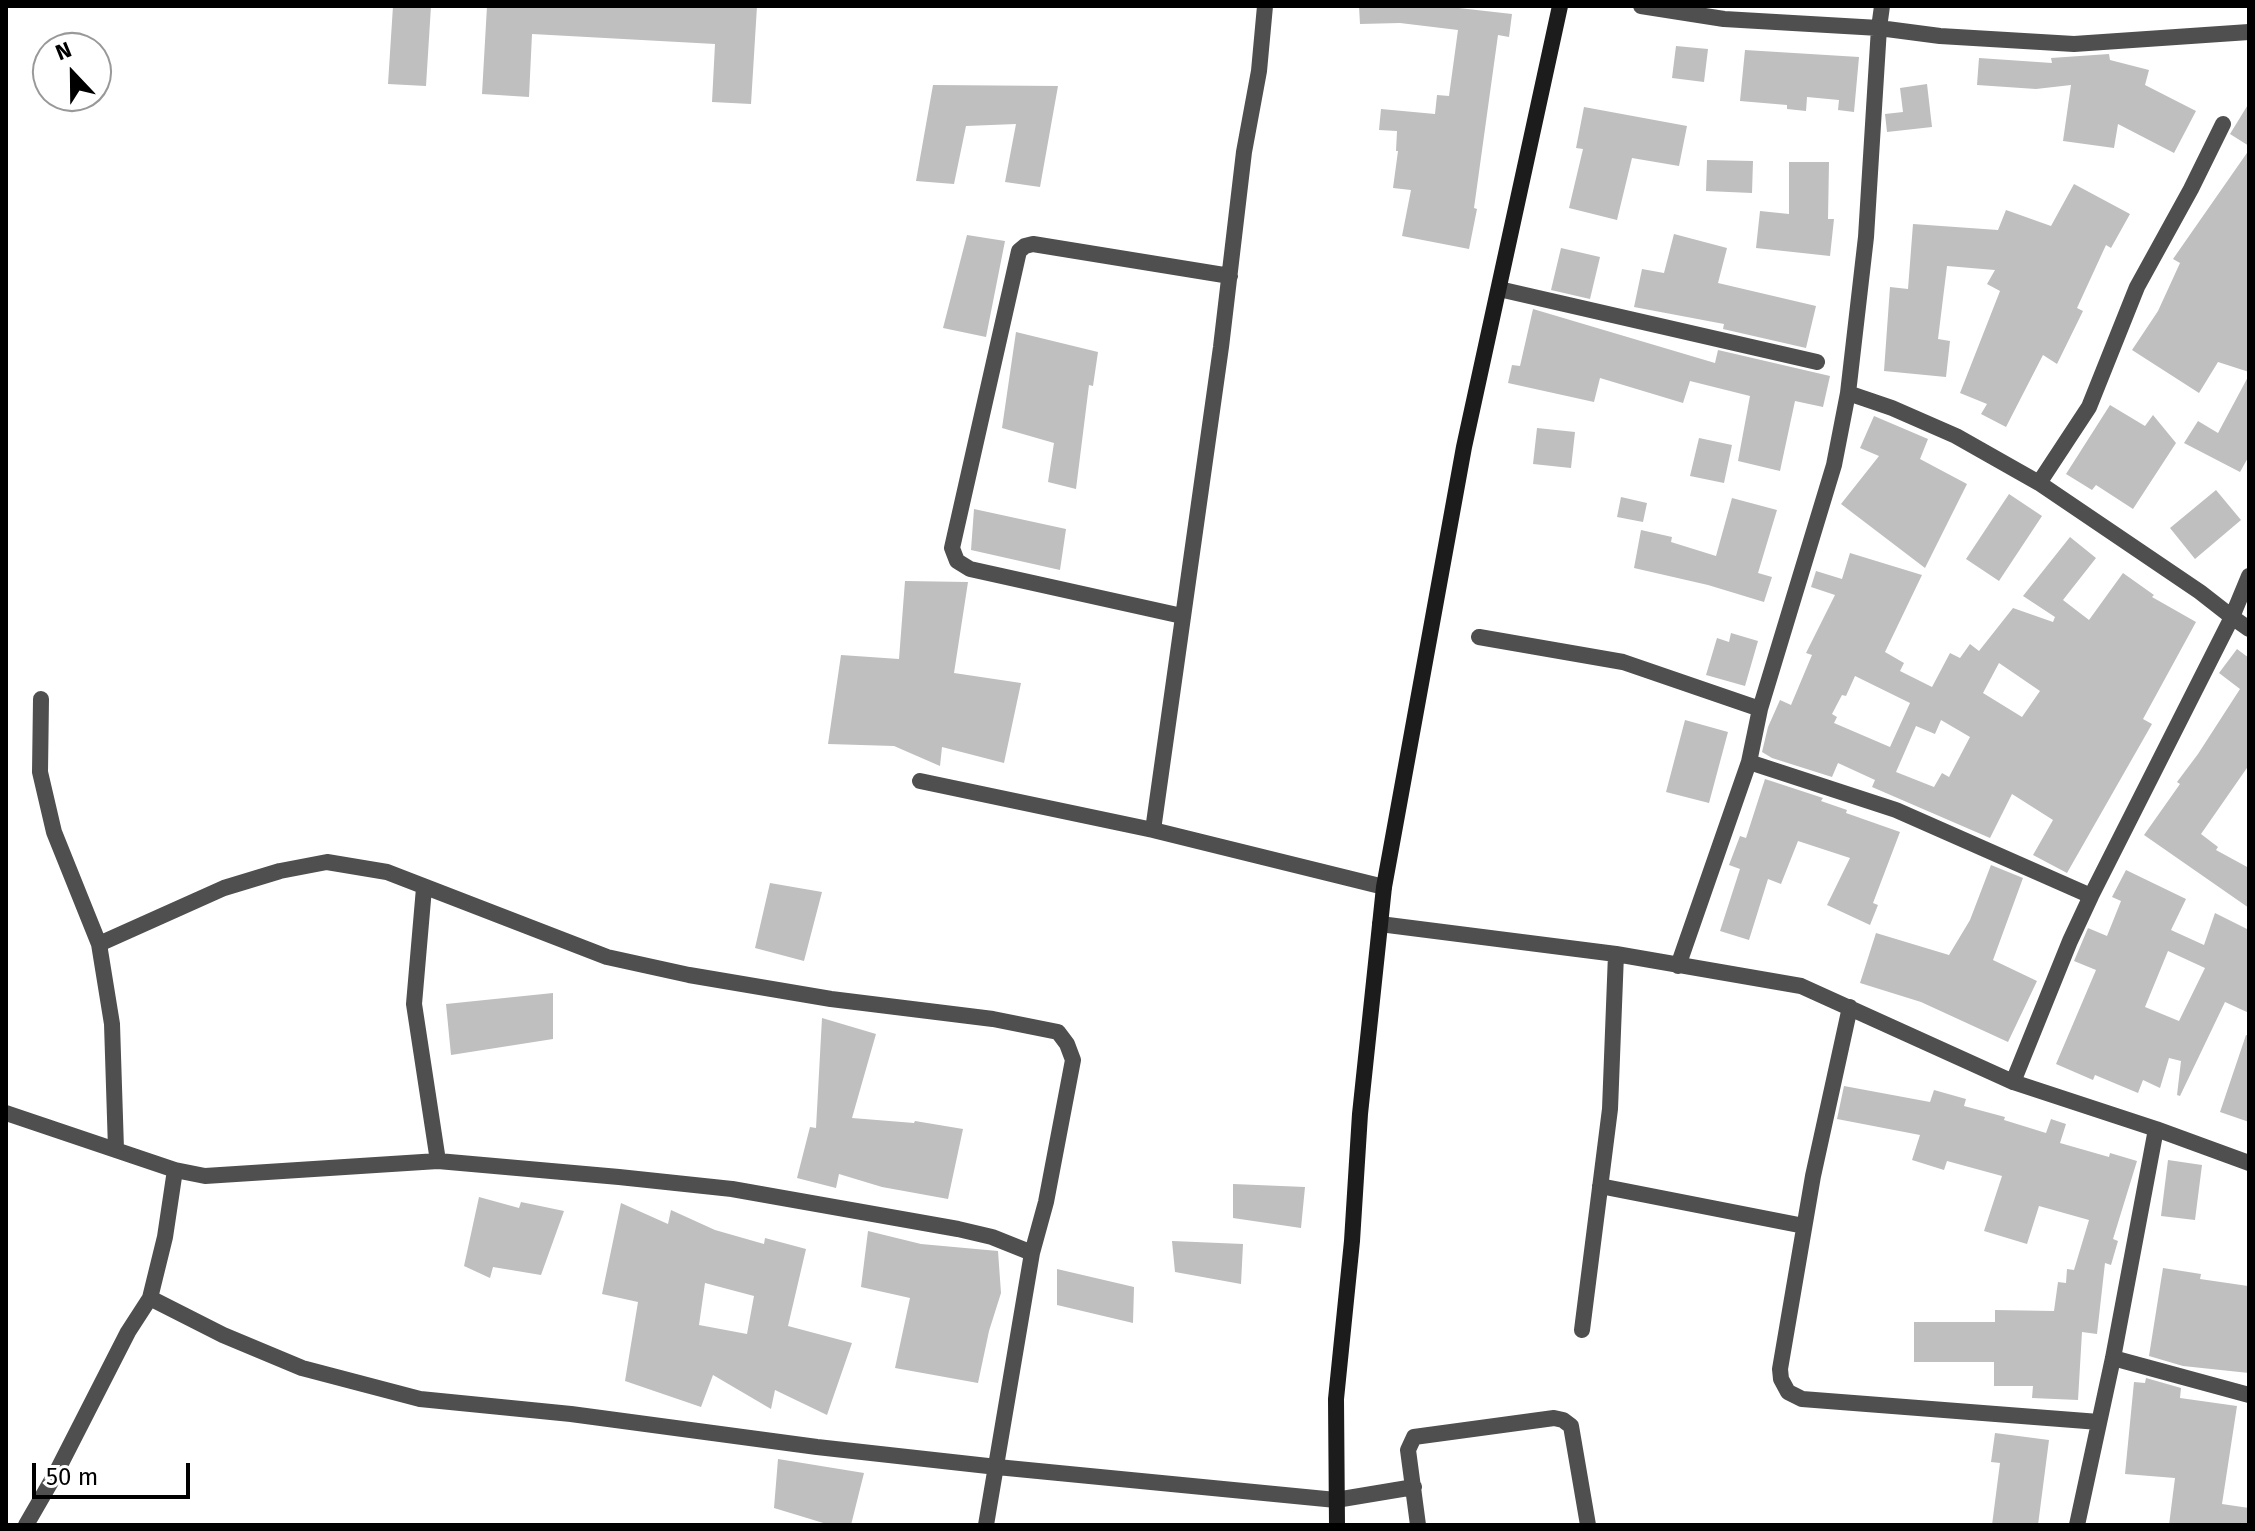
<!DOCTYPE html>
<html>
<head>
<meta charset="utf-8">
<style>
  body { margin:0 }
  #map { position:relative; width:2255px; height:1531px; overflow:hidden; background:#fff; font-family:"Fira Sans",sans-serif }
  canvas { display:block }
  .frame { position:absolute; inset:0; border:8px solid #000; pointer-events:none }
  .north { position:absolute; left:32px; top:32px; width:80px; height:80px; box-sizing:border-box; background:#fff; border:2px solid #999; border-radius:50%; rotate:338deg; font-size:22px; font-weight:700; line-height:32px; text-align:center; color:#000 }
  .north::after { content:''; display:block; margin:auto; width:28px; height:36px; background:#000; clip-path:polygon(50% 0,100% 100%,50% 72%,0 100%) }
  .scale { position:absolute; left:32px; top:1463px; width:158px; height:36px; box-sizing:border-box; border:4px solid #000; border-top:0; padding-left:10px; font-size:24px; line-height:28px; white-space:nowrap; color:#000; -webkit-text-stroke:6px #fff; paint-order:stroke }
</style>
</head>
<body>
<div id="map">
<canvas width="2255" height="1531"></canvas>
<div class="frame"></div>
<div class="north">N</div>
<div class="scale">50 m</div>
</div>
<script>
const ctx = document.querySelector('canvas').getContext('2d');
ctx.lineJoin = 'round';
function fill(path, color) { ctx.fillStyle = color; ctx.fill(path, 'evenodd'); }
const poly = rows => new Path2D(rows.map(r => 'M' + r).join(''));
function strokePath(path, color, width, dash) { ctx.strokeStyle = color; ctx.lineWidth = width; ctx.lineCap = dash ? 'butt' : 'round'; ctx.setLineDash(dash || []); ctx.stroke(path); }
fill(poly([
  [393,6,431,6,426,86,388,84],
  [487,6,757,6,751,104,712,102,715,44,532,34,529,97,482,94],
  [1359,6,1441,6,1512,14,1509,37,1498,35,1474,208,1477,209,1469,249,1402,236,1411,190,1393,188,1398,151,1396,151,1397,131,1379,130,1381,109,1435,114,1437,95,1449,96,1458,30,1400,23,1360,24],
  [1676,46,1708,49,1704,82,1672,78],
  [1745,50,1859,57,1854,112,1838,110,1839,100,1807,97,1806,111,1787,109,1787,105,1740,101],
  [2109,54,2110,60,2149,70,2145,85,2196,111,2174,153,2118,124,2114,148,2063,141,2071,85,2036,89,1977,85,1979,58,2052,63,2051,58],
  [1927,84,1932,127,1887,132,1885,114,1903,112,1900,88],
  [933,85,1058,86,1040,187,1005,182,1016,124,966,126,954,184,916,181],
  [2249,103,2249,146,2230,134],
  [1584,107,1687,126,1679,166,1632,158,1617,220,1569,208,1583,149,1576,148],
  [2249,150,2249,372,2218,362,2199,393,2132,350,2158,311,2180,263,2173,259],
  [1707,160,1753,161,1752,193,1706,191],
  [1789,162,1829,162,1828,219,1834,219,1830,256,1756,248,1760,211,1789,214],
  [2074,184,2130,214,2111,248,2106,245,2077,308,2083,311,2057,364,2043,355,2006,427,1981,414,1987,404,1960,393,2000,291,1987,284,1995,270,1947,266,1938,339,1950,341,1946,377,1884,371,1890,287,1908,289,1913,224,1998,230,2006,210,2051,226],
  [1674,234,1727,248,1718,283,1816,306,1806,348,1723,329,1724,324,1634,307,1642,269,1664,273],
  [967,235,1005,241,986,337,943,328],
  [1561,248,1600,257,1590,299,1551,290],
  [1533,309,1715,363,1718,350,1830,376,1823,407,1795,401,1780,471,1738,461,1750,396,1690,381,1683,403,1600,378,1594,402,1508,383,1512,365,1520,366],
  [1016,332,1098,352,1093,386,1089,385,1076,489,1048,482,1054,443,1002,428],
  [2249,375,2249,456,2240,472,2184,443,2198,421,2218,433],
  [2110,405,2145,426,2153,415,2176,443,2133,509,2096,485,2092,490,2066,474],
  [1874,416,1928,439,1920,459,1967,484,1925,568,1841,504,1879,456,1860,448],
  [1537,428,1575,432,1571,468,1533,464],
  [1699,438,1732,445,1724,483,1690,476],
  [2216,490,2241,520,2195,559,2170,528],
  [2009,494,2042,516,1999,581,1966,559],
  [1621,497,1647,503,1643,522,1617,517],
  [1732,498,1777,510,1758,573,1772,577,1764,602,1708,585,1634,568,1641,530,1672,537,1671,542,1716,556],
  [974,509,1066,529,1060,570,971,550],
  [2070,537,2096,558,2063,600,2089,620,2123,573,2154,595,2152,597,2196,622,2143,719,2152,724,2067,873,2033,855,2053,820,2012,794,1990,838,1872,787,1875,780,1838,763,1832,777,1772,758,1762,752,1768,727,1780,700,1791,705,1812,655,1806,653,1835,595,1811,587,1816,571,1842,579,1850,553,1922,575,1885,652,1904,663,1900,671,1932,687,1950,653,1960,658,1970,644,1979,651,2013,608,2053,622,2055,617,2023,596],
  [1999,663,2040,691,2022,717,1983,693],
  [1855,676,1910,703,1890,747,1834,723,1837,717,1832,714,1842,695,1846,696],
  [1941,720,1970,737,1949,777,1942,773,1934,787,1896,772,1916,726,1935,734],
  [905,581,968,582,954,673,1021,683,1004,763,942,747,940,766,894,746,828,744,841,655,899,659],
  [1731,633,1758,641,1745,686,1706,675,1717,638,1729,642],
  [2237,649,2249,658,2249,765,2201,834,2218,847,2216,850,2249,868,2249,908,2144,835,2180,784,2177,782,2198,754,2240,689,2219,673],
  [1685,720,1728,732,1709,803,1666,792],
  [1765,779,1823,798,1821,801,1847,810,1846,813,1900,832,1873,903,1878,905,1870,925,1827,905,1850,858,1798,841,1781,884,1768,879,1749,940,1720,931,1740,869,1729,865,1740,836,1746,838],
  [1991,865,2023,878,1993,960,2037,981,2008,1042,1921,1002,1860,983,1876,933,1949,955,1970,920],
  [2126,870,2186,899,2171,930,2204,945,2215,913,2249,930,2249,1013,2225,1002,2180,1096,2177,1095,2181,1061,2169,1058,2160,1088,2143,1080,2138,1093,2095,1075,2093,1080,2056,1064,2096,970,2074,961,2088,928,2107,936,2121,901,2112,897],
  [2168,951,2205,968,2179,1021,2145,1007],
  [770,883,822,892,804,961,755,948],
  [553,993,553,1039,451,1055,446,1004],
  [822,1018,876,1034,852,1118,914,1123,915,1121,963,1129,948,1199,882,1187,839,1174,836,1188,797,1178,810,1127,816,1128],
  [2246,1035,2249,1036,2249,1122,2220,1112],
  [1844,1086,1930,1102,1934,1090,1966,1099,1964,1106,2005,1117,2004,1120,2046,1133,2051,1119,2066,1124,2060,1143,2109,1157,2110,1153,2137,1161,2113,1239,2118,1241,2111,1265,2105,1263,2097,1334,2082,1332,2078,1400,2032,1398,2033,1386,1994,1386,1994,1362,1914,1362,1914,1322,1995,1322,1995,1310,2054,1311,2058,1282,2066,1283,2067,1269,2074,1270,2089,1220,2039,1206,2027,1244,1984,1231,2002,1176,1947,1161,1944,1170,1912,1160,1920,1135,1837,1119],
  [2168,1160,2202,1165,2195,1220,2161,1216],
  [1233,1184,1305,1187,1301,1228,1233,1218],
  [479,1197,519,1208,521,1202,564,1211,541,1275,493,1267,490,1278,464,1266],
  [621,1203,668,1224,671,1210,715,1230,764,1244,765,1238,806,1249,788,1326,852,1343,827,1415,775,1390,771,1409,713,1375,701,1407,625,1381,638,1302,602,1294],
  [705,1283,754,1296,747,1334,699,1325],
  [868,1231,921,1244,998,1251,1001,1293,989,1331,978,1383,895,1368,910,1298,861,1287],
  [1172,1241,1243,1244,1241,1284,1175,1272],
  [2163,1268,2201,1274,2200,1279,2248,1286,2249,1373,2183,1366,2149,1356],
  [1057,1269,1134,1287,1133,1323,1057,1305],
  [2146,1378,2181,1388,2180,1398,2237,1406,2222,1504,2249,1508,2249,1525,2169,1525,2175,1478,2125,1474,2134,1382,2145,1383],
  [1995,1433,2049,1440,2038,1525,1992,1525,2000,1463,1991,1462],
  [778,1459,864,1473,851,1525,830,1525,774,1508]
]), '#bfbfbf');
strokePath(poly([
  [1641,6,1724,19,1879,28,1940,36,2074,44,2249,32],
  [1882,6,1879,28,1866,237,1848,393,1892,408,1956,436,2039,483],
  [2223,124,2191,189,2137,287,2089,407,2039,483,2200,592,2232,617,2249,576],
  [1499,289,1817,362],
  [1182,616,970,569,957,561,952,548,1019,251,1025,246,1033,244,1230,276],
  [1479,637,1623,662,1760,709],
  [41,699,40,772,54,832,99,944,112,1024,116,1149],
  [1749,762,1896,810,2091,896],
  [920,781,1153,830,1384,887],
  [1153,830,1221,347,1244,152,1259,71,1265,6],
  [424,888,414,1004,438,1161],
  [1380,924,1616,954,1801,986,2013,1082,2156,1129],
  [99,944,224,888,280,871,327,862,387,872,607,957,689,975,831,999,993,1019,1058,1032,1067,1044,1073,1060,1046,1202,1032,1253,986,1525],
  [1678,966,1749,762,1760,709,1834,465,1848,393],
  [1850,1007,1813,1176,1780,1369,1781,1379,1788,1392,1802,1399,2099,1422],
  [2013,1082,2070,941,2091,896,2232,617,2249,629],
  [6,1113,175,1170,205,1176,438,1161,619,1177,732,1189,958,1229,992,1237,1032,1253],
  [1600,1186,1804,1226],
  [150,1298,223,1335,302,1368,420,1399,571,1414,817,1447,997,1467,1336,1500,1414,1487],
  [1582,1330,1610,1109,1616,954],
  [2113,1358,2249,1395],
  [26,1525,56,1473,128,1332,150,1298,165,1237,175,1170],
  [1418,1525,1408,1450,1414,1437,1554,1418,1563,1420,1571,1426,1588,1525],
  [2077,1525,2113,1358,2156,1129,2249,1163]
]), '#4f4f4f', 16);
strokePath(poly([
  [1337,1525,1336,1399,1352,1241,1360,1114,1384,887,1464,447,1560,6]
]), '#1c1c1c', 16);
</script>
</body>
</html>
